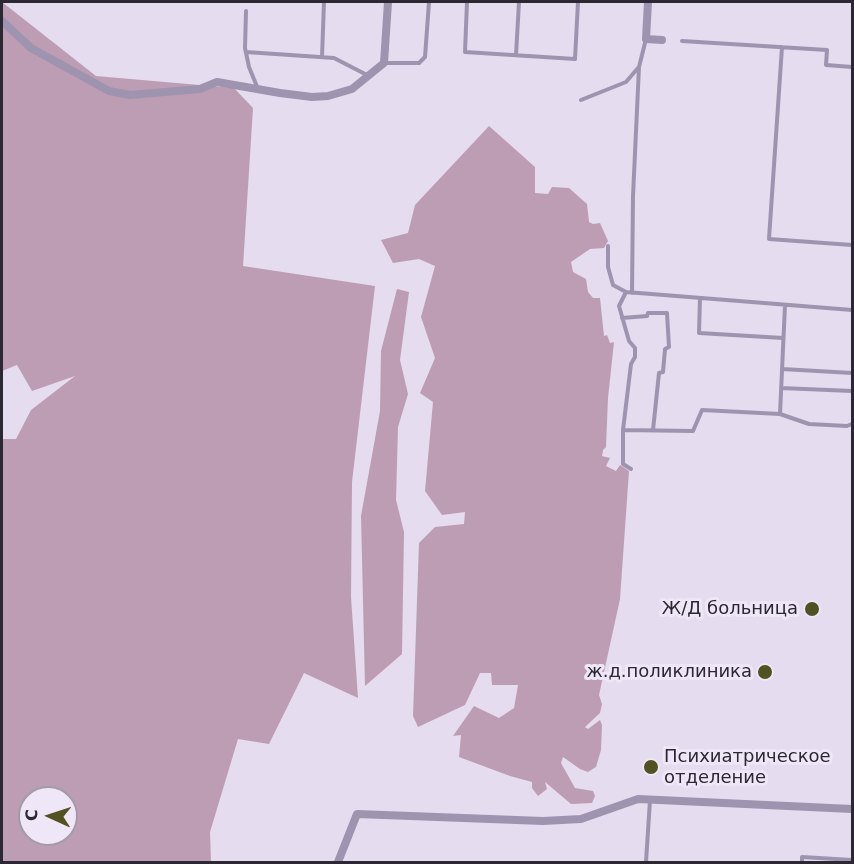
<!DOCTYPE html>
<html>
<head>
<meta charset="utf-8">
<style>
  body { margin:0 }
  #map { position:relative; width:854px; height:864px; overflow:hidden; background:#e5dcef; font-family:"DejaVu Sans",sans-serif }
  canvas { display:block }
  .frame { position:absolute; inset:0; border:3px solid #2b2834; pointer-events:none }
  .north { position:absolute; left:18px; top:786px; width:60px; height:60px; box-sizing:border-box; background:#efe7f7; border:2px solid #a19ba9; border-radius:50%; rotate:273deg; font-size:16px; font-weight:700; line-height:24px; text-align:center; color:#2b2834 }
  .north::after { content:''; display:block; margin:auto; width:21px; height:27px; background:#515121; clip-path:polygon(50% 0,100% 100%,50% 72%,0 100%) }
</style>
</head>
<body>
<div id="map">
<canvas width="854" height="864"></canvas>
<div class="frame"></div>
<div class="north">С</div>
</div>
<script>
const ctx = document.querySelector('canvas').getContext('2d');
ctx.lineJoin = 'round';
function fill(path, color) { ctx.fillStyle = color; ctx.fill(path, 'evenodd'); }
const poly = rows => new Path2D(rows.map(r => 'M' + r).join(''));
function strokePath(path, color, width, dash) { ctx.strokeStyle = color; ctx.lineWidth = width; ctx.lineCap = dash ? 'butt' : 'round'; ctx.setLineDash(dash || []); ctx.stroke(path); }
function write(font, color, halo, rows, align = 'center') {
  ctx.font = font + ' "DejaVu Sans",sans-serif'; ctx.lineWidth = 6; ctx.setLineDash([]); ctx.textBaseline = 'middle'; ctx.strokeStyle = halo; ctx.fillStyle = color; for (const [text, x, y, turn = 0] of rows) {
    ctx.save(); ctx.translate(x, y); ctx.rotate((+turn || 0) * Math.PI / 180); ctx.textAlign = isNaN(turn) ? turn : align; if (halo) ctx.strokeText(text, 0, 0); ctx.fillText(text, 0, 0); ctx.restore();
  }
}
fill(poly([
  [2,2,96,76,234,88,253,108,243,266,375,286,352,482,351,597,358,698,304,673,269,744,238,739,210,832,211,862,2,862,2,439,16,439,31,410,75,376,32,391,17,365,2,371],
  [30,798,66,798,66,834,30,834],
  [489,126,535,167,535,193,548,194,552,187,569,188,587,204,589,222,593,224,600,223,608,241,604,248,590,249,571,262,573,272,586,279,588,292,593,298,600,298,604,336,607,335,610,343,614,342,608,398,606,447,603,450,602,456,610,458,606,466,616,471,620,465,629,471,620,599,599,695,602,704,600,713,585,727,588,729,600,720,602,725,601,750,596,767,588,772,580,769,563,757,561,763,575,788,593,791,595,796,592,803,571,804,545,782,547,789,538,796,532,788,532,782,510,776,459,757,461,735,453,736,474,706,499,718,514,708,518,685,492,685,491,673,480,673,465,705,418,727,413,716,419,543,435,527,464,524,465,512,442,515,425,491,433,402,420,393,435,358,421,317,435,266,419,259,393,263,381,240,408,233,415,205],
  [397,289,409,292,400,360,408,394,398,427,396,500,404,532,402,654,365,686,361,516,380,411,381,351]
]), '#bd9db4');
strokePath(poly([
  [467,2,465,52,575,59,578,2],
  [246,11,245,48,249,67,258,89],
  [682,41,827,50,826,65,852,67],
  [782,47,769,239,852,245],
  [246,52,334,58,367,75],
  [516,55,519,2],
  [322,57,324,2],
  [385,63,419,63,425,57,429,2],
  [581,100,626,82,638,68],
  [608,246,608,267,613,285,626,292],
  [632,293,633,196,639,67,646,39],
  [700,298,699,333,783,338],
  [852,310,626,292,619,306,629,341,635,348,635,357,631,364,623,430,693,431,702,410,780,414,809,424,847,426,852,424],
  [622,318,647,316,648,313,667,313,669,347,665,349,663,372,659,373,653,430],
  [782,369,852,373],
  [781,388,852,391],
  [780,414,785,305],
  [623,430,623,464,631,469],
  [646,862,650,800],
  [802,862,802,857,852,860]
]), '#9e94af', 4);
strokePath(poly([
  [648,2,646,39,662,40],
  [2,21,31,48,109,91,130,95,200,89,217,82,280,93,312,97,328,96,352,89,384,63,388,2],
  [338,862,357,814,543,821,581,819,638,799,852,809]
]), '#9e94af', 8);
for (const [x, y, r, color] of [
  [812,609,8,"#515121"],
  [765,672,8,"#515121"],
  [651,767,8,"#515121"]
]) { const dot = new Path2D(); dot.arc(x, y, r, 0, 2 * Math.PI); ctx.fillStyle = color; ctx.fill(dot); strokePath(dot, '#efe7f7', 2); }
write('18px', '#2b2834', '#efe7f7', [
  ["Ж/Д больница",798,609],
  ["ж.д.поликлиника",752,672],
  ["Психиатрическое",664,757,"left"],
  ["отделение",664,778,"left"]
], 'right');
</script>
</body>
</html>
